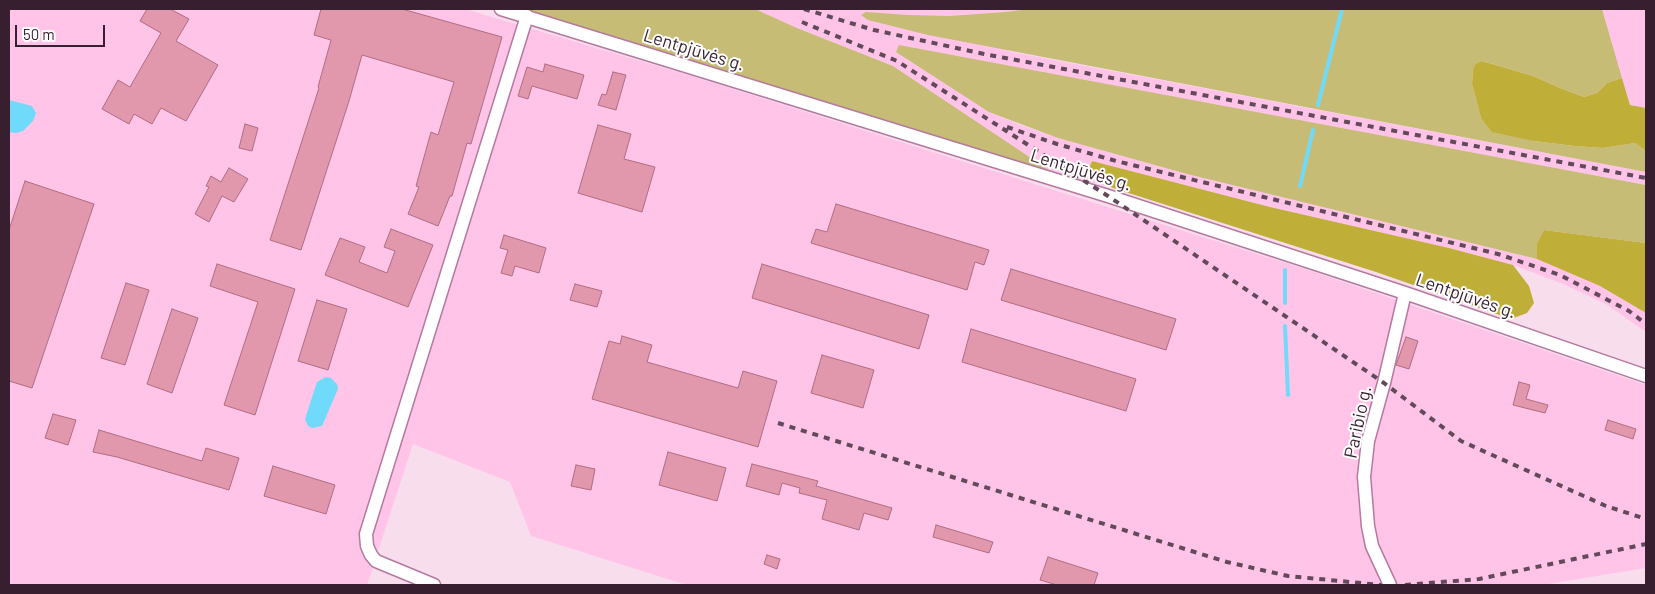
<!DOCTYPE html>
<html>
<head>
<meta charset="utf-8">
<style>
  body { margin:0 }
  #map { position:relative; width:1655px; height:594px; overflow:hidden; background:#f8dded; font-family:Barlow,sans-serif }
  canvas { display:block }
  .frame { position:absolute; inset:0; border:10px solid #371f2f; pointer-events:none }
  .scale { position:absolute; left:15px; top:25px; width:90px; height:22px; box-sizing:border-box; border:2px solid #371f2f; border-top:0; padding-left:6px; font-size:15px; line-height:18px; white-space:nowrap; color:#371f2f; -webkit-text-stroke:4px #fff; paint-order:stroke }
</style>
</head>
<body>
<div id="map">
<canvas width="1655" height="594"></canvas>
<div class="frame"></div>
<div class="scale">50 m</div>
</div>
<script>
const ctx = document.querySelector('canvas').getContext('2d');
ctx.lineJoin = 'round';
function fill(path, color) { ctx.fillStyle = color; ctx.fill(path, 'evenodd'); }
const poly = rows => new Path2D(rows.map(r => 'M' + r).join(''));
function strokePath(path, color, width, dash) { ctx.strokeStyle = color; ctx.lineWidth = width; ctx.lineCap = dash ? 'butt' : 'round'; ctx.setLineDash(dash || []); ctx.stroke(path); }
function write(font, color, halo, rows, align = 'center') {
  ctx.font = font + ' Barlow,sans-serif'; ctx.lineWidth = 4; ctx.setLineDash([]); ctx.textBaseline = 'middle'; ctx.strokeStyle = halo; ctx.fillStyle = color; for (const [text, x, y, turn = 0] of rows) {
    ctx.save(); ctx.translate(x, y); ctx.rotate((+turn || 0) * Math.PI / 180); ctx.textAlign = isNaN(turn) ? turn : align; if (halo) ctx.strokeText(text, 0, 0); ctx.fillText(text, 0, 0); ctx.restore();
  }
}
fill(poly([
  [9,9,465,9,701,79,1314,272,1646,385,1646,568,1542,585,687,585,531,536,510,482,413,444,367,585,9,585],
  [755,9,1029,9,1005,12,948,16,908,16,1012,52,1646,172,1646,185,898,45,989,112,1021,125,1058,138,1187,174,1537,259,1600,286,1646,313,1646,332,1606,304,1563,284,1513,265,1449,248,1270,207,1092,161,1088,172,1113,188,1052,172,893,66,797,28],
  [1602,9,1646,9,1646,108,1630,105]
]), '#ffc4e8');
fill(poly([
  [521,9,755,9,797,28,893,66,1052,172],
  [1029,9,1602,9,1622,78,1607,83,1597,93,1584,97,1560,88,1533,76,1482,61,1473,69,1472,84,1481,118,1534,141,1574,146,1603,148,1635,143,1646,151,1646,172,928,35,868,20,861,15,866,12,908,15,948,16,1005,12],
  [899,45,1646,185,1646,243,1544,230,1537,243,1537,259,1187,174,1058,138,989,112,896,52]
]), '#c6bc75');
fill(poly([
  [1482,61,1533,76,1560,88,1584,97,1597,93,1607,83,1622,78,1630,105,1646,108,1646,151,1635,143,1603,148,1574,146,1534,141,1492,132,1481,118,1472,84,1473,69,1476,64],
  [1092,161,1270,207,1449,248,1513,265,1529,286,1534,303,1527,313,1511,319,1376,272,1113,188,1088,171],
  [1544,230,1646,243,1646,313,1600,286,1537,259,1537,243]
]), '#bfaf39');
fill(poly([
  [9,100,32,106,36,113,33,121,23,131,16,133,9,132],
  [326,377,331,378,337,384,338,389,322,426,312,428,308,426,305,419,317,382]
]), '#70dafb');
strokePath(poly([
  [1318,105,1342,9],
  [1300,186,1313,130],
  [1285,303,1285,270],
  [1285,326,1288,395]
]), '#70dafb', 4);
const building = poly([
  [147,9,170,9,189,19,176,41,218,65,186,121,161,108,152,124,134,114,129,124,102,109,118,80,130,87,161,33,140,21,147,9],
  [321,9,402,9,502,37,471,144,467,143,452,196,450,196,438,226,408,214,419,187,416,186,431,132,438,135,454,82,362,55,349,101,301,250,270,240,319,88,318,87,331,40,314,35,321,9],
  [545,64,584,75,577,99,532,86,528,99,518,96,527,67,543,72,545,64],
  [613,72,626,75,616,110,598,105,602,94,606,95,613,72],
  [245,124,258,128,252,151,239,148,245,124],
  [598,125,631,134,624,159,655,167,642,212,578,193,598,125],
  [229,168,248,179,234,202,222,196,209,222,195,214,209,187,206,186,211,176,221,182,229,168],
  [25,181,94,204,32,388,9,381,9,230,25,181],
  [836,204,989,250,984,265,975,262,967,290,811,243,816,229,827,232,836,204],
  [391,229,433,245,408,307,325,275,340,238,365,247,359,262,387,273,395,251,384,247,391,229],
  [504,235,546,248,539,273,515,266,512,276,501,273,508,250,500,248,504,235],
  [217,264,295,289,255,415,224,405,258,302,210,286,217,264],
  [762,264,929,315,919,349,752,298,762,264],
  [1011,269,1176,319,1166,350,1001,300,1011,269],
  [126,283,149,290,125,365,101,358,126,283],
  [575,284,602,291,597,307,570,300,575,284],
  [317,300,347,309,328,370,298,361,317,300],
  [172,309,198,318,172,393,147,384,172,309],
  [971,329,1136,379,1126,411,962,362,971,329],
  [622,336,652,345,647,362,738,388,743,371,777,381,758,447,592,399,609,341,620,344,622,336],
  [1406,337,1418,341,1409,369,1396,365,1406,337],
  [822,355,874,370,863,408,811,393,822,355],
  [1519,382,1530,385,1526,399,1548,405,1545,413,1513,405,1519,382],
  [53,414,76,420,68,445,45,438,53,414],
  [1608,420,1636,429,1633,439,1605,430,1608,420],
  [99,430,202,461,206,448,239,458,229,490,117,457,93,452,99,430],
  [668,452,726,468,717,501,659,485,668,452],
  [752,464,818,481,816,486,892,508,888,520,864,513,859,530,822,519,827,500,799,493,800,488,782,483,779,495,746,486,752,464],
  [576,465,595,469,591,490,571,486,576,465],
  [273,466,335,485,326,514,264,496,273,466],
  [936,525,993,542,989,553,933,537,936,525],
  [767,555,780,559,777,569,764,564,767,555],
  [1048,557,1098,573,1094,585,1057,585,1040,580,1048,557]
]);
fill(building, '#e198ac');
strokePath(building, '#b26d81', 1);
const minor = poly([
  [501,9,1108,196,1405,293,1646,376],
  [434,585,376,561,371,555,367,546,366,534,527,16],
  [1390,585,1372,546,1368,526,1364,477,1368,441,1384,383,1405,293]
]);
strokePath(minor, '#b579a0', 15);
strokePath(minor, '#fff', 12);
strokePath(poly([
  [804,9,874,30,984,54,1646,178],
  [802,22,897,61,1108,196,1384,383,1461,441,1606,506,1646,519],
  [1007,127,1057,144,1116,161,1498,254,1560,275,1629,311,1646,324],
  [778,423,1227,562,1288,576,1381,585],
  [1405,585,1479,579,1646,544]
]), '#634a5a', 4, [6, 6]);
write('18px', '#371f2f', '#fff', [
  ["Lentpjūvės g.",694,50,17],
  ["Lentpjūvės g.",1081,170,17],
  ["Lentpjūvės g.",1466,296,19],
  ["Paribio g.",1358,422,-78]
]);
</script>
</body>
</html>
